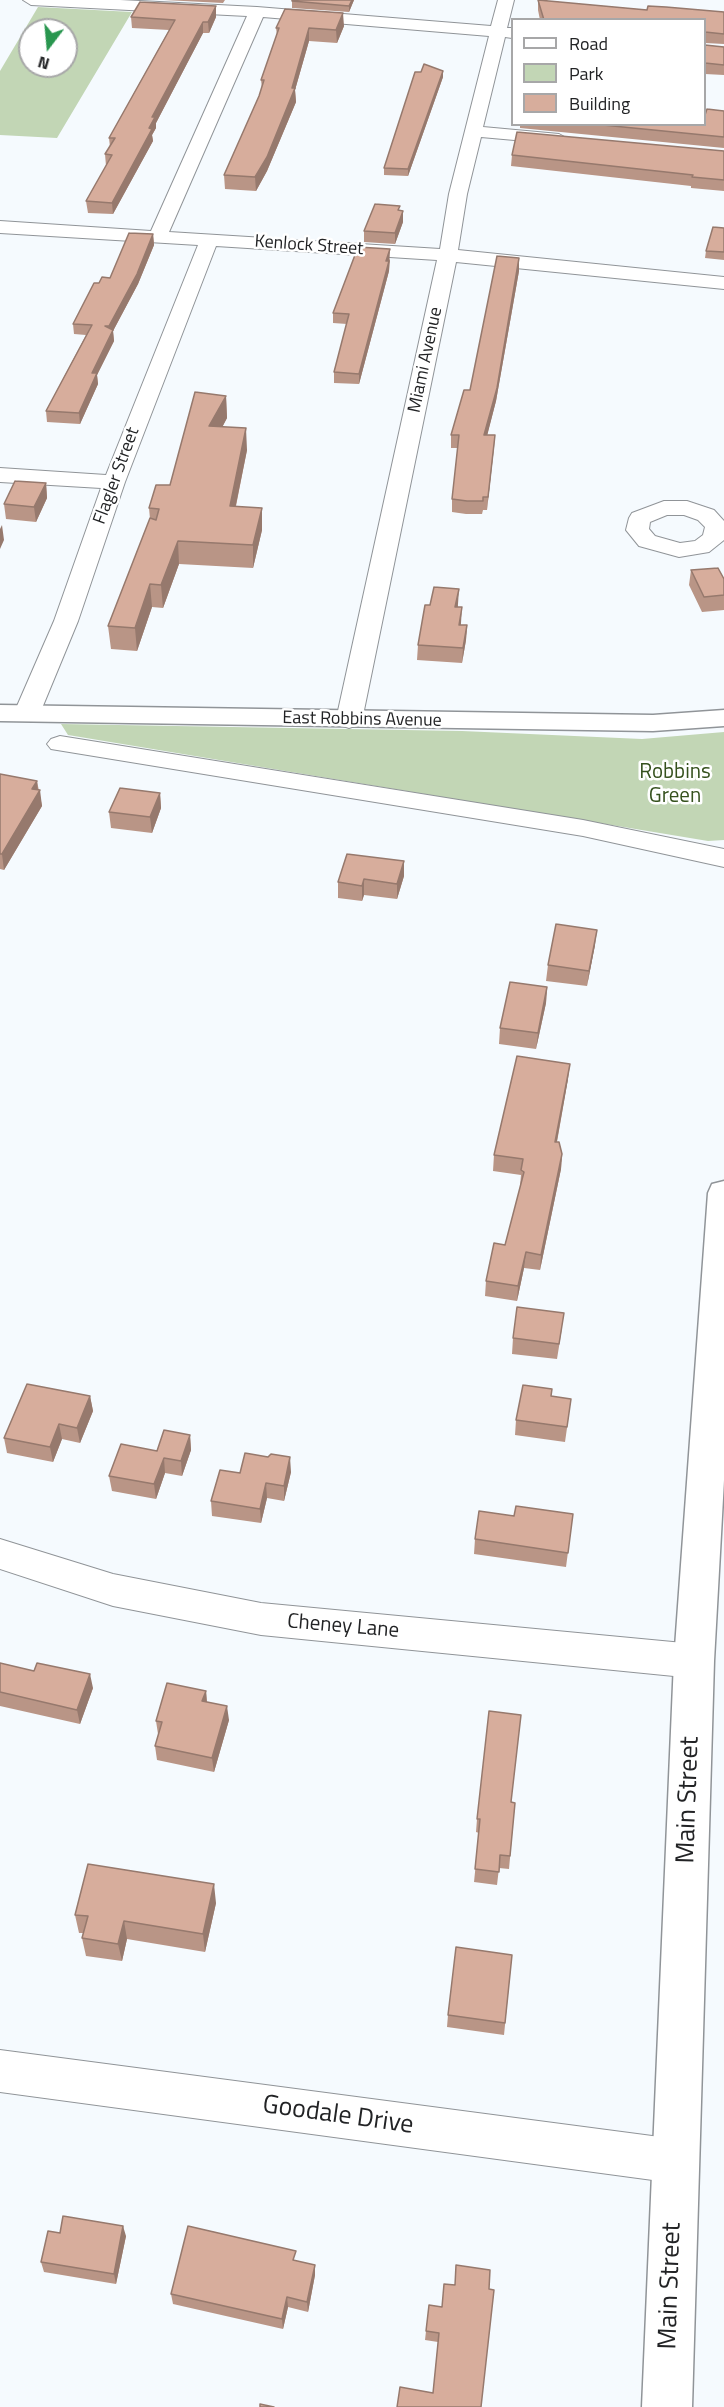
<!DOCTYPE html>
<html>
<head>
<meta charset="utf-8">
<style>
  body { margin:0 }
  #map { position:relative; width:724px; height:2407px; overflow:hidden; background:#f5fafe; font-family:"Titillium Web",sans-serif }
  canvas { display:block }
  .legend { position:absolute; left:511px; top:18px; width:195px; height:108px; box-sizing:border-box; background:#fff; border:2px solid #a7a7a8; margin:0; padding:8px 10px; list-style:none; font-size:18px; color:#222325 }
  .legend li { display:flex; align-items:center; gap:12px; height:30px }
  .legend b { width:30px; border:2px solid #a7a7a8 }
  .north { position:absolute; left:18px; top:18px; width:60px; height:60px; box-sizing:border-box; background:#fff; border:2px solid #a7a7a8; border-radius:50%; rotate:196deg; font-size:16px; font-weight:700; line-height:24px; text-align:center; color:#222325 }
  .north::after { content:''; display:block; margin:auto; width:21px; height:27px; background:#29964f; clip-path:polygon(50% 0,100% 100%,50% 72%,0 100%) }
</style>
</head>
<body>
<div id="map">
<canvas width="724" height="2407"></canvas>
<ul class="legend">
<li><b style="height:8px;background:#fff"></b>Road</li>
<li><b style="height:16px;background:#c2d6b5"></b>Park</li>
<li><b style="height:16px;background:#d7ad9c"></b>Building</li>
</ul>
<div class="north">N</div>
</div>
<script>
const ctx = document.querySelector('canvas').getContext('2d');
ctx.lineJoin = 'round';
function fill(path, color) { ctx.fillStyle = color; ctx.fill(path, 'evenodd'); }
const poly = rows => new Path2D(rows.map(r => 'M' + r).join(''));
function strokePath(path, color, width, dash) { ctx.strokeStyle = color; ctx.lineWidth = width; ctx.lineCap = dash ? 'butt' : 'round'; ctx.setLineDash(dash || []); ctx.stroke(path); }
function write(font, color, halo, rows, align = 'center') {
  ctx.font = font + ' "Titillium Web",sans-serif'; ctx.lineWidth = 5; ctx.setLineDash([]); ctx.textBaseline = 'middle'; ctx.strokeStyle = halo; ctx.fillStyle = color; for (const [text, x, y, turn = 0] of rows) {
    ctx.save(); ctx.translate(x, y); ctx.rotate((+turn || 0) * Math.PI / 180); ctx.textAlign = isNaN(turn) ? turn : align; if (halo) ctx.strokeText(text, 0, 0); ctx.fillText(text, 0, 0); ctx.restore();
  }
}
fill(poly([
  [38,7,132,12,57,138,0,135,0,71],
  [30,30,66,30,66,66,30,66],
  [61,724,462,731,642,739,724,732,724,840,708,841,68,735]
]), '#c2d6b5');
const minor = poly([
  [23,0,120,0,257,7,491,26,498,0,514,0,507,28,512,28,512,38,505,37,483,127,559,134,568,139,559,144,481,137,467,194,458,250,724,277,724,289,456,262,362,720,358,725,349,728,340,725,336,720,437,260,216,246,125,482,78,621,40,713,36,718,27,721,18,718,14,713,54,621,101,488,0,482,0,468,106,475,198,245,0,233,0,221,151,231,247,16,31,5,23,0],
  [263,17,489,36,449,194,440,249,169,232,263,17],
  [664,501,687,501,714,510,724,521,724,540,709,552,679,557,639,546,626,530,629,518,632,513,664,501],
  [667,515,684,515,698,520,705,527,703,535,695,541,680,543,655,536,649,529,650,522,667,515],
  [60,736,583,820,724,849,724,867,583,836,51,749,47,744,51,739,60,736],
  [0,1539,113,1574,261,1603,694,1644,707,1649,713,1661,707,1673,694,1678,261,1635,113,1606,0,1569,0,1539],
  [0,2050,675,2139,691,2145,697,2161,691,2177,675,2183,0,2092,0,2050]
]);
const major = poly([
  [0,705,653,715,724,710,724,726,653,731,0,721,0,705],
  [724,1181,724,1480,714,1661,692,2407,642,2407,674,1661,708,1193,712,1184,724,1181]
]);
strokePath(minor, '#909498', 2);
strokePath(major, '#909498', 3);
fill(minor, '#fff');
fill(major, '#fff');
fill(poly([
  [164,0,225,0,223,3],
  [292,0,354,0,349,12,292,8],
  [538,0,647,10,724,12,724,44,705,43,705,20,540,20,538,10],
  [131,17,216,17,209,33,203,33,156,123,156,128,152,135,153,141,113,214,88,213,86,201,106,166,105,154,110,147,109,138,169,30,132,28],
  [344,26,337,43,309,41,295,90,296,102,267,171,256,191,225,189,224,175,259,96,262,88,261,80,277,35,276,28],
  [705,45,724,47,724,75,705,74],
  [443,71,443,77,408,176,384,175,384,168],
  [724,111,724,148,520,128,520,124,705,124],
  [724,151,724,191,691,188,691,186,511,166,512,155],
  [400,210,403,211,403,222,395,244,364,242,364,231],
  [724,228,724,260,705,258,706,251],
  [153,234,154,245,138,284,113,331,114,341,97,375,98,384,80,424,47,422,46,411,86,335,74,334,73,324,99,283,110,278],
  [519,258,519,271,496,401,487,435,495,435,487,510,483,510,482,514,466,514,452,512,452,499,458,448,451,448,451,435,470,390],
  [390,259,389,271,359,384,334,383,334,372,347,324,333,323,333,313],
  [226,396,227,418,222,427,247,450,236,506,262,530,253,568,179,564,163,608,152,607,137,651,111,649,108,626,150,519,149,508,170,485],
  [46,483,47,498,36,522,6,519,4,504],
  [691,570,724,579,724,610,702,612,689,585],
  [458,604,458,607,461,625,467,625,466,640,462,663,417,660,418,645],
  [0,774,37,781,42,806,4,870,0,869],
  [160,793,161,808,152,833,111,828,109,812],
  [404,861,404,876,397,899,364,895,362,901,338,898,338,882],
  [595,945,587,986,546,981,548,965],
  [547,987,546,1003,536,1049,499,1044,500,1028],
  [568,1079,557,1142,562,1154,561,1169,540,1270,524,1268,517,1301,485,1296,486,1281,505,1245,521,1186,520,1186,521,1175,493,1171,494,1155],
  [562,1328,557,1359,512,1354,513,1338],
  [90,1396,93,1411,80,1443,62,1439,53,1462,7,1453,4,1438],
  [551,1396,569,1414,565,1442,515,1435,516,1420],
  [190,1435,191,1450,182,1476,165,1473,156,1499,112,1491,109,1476],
  [291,1472,284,1501,267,1498,261,1523,212,1516,211,1501,240,1473],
  [573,1514,566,1567,474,1554,475,1539,514,1516],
  [0,1663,93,1688,80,1724,0,1706],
  [206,1691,207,1702,229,1720,214,1772,157,1760,155,1746,159,1735,158,1734,156,1721],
  [511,1802,515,1803,509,1869,499,1868,497,1885,474,1882,479,1833,476,1832,477,1819],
  [216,1903,205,1952,127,1939,122,1961,86,1956,82,1938,83,1933,79,1933,75,1915],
  [512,1955,504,2035,447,2027,448,2015],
  [60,2233,126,2236,116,2284,44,2272,41,2262],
  [296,2261,315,2275,308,2312,288,2307,283,2329,173,2304,171,2294],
  [490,2270,433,2393,438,2342,425,2340,429,2305,442,2307,455,2285]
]), '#b99586');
fill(poly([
  [352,0,354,0,349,12,349,6],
  [216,6,216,17,209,33,208,22],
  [343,13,344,26,337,43,336,30],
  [203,22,203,33,156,123,156,128,152,135,153,141,113,214,112,203,149,128,152,117],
  [309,28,309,41,295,90,296,102,267,171,256,191,255,177,292,88],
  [443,71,443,77,408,176,408,169],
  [403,211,403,222,395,244,395,233],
  [153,234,154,245,138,284,113,331,114,341,97,375,98,384,80,424,79,413,92,373,110,337,109,326],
  [390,249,389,271,359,384,359,374,386,261],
  [519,258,519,271,496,401,484,448,484,435],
  [226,396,227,418,211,449,209,426],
  [246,428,247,450,231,529,230,506],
  [495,435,494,448,487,510,488,497],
  [46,483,47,498,36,522,34,507],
  [262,508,262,530,253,568,253,545],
  [2,525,4,540,0,549,0,529],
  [178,541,179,564,163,608,161,585],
  [150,584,152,607,137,651,135,628],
  [459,589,458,604,455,622,455,607],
  [462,607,461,623,458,640,459,625],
  [467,625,466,640,462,663,463,648],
  [37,781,38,792,40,790,42,806,4,870,2,854,32,789],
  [160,793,161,808,152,833,150,817],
  [404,861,404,876,397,899,397,884],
  [364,879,364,895,362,901,362,886],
  [597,930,595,945,587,986,589,971],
  [547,987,546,1003,536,1049,538,1033],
  [570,1064,568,1079,554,1157,555,1142],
  [562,1154,561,1169,540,1270,541,1255],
  [526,1252,524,1268,517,1301,518,1286],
  [90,1396,93,1411,80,1443,77,1428],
  [59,1424,62,1439,53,1462,50,1447],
  [190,1435,191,1450,182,1476,181,1461],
  [290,1457,291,1472,284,1501,284,1486],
  [164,1458,165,1473,156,1499,154,1484],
  [266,1483,267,1498,261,1523,260,1509],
  [90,1674,93,1688,80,1724,77,1710],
  [206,1691,207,1705,202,1701],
  [227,1706,229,1720,214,1772,212,1758],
  [214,1884,216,1903,205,1952,203,1934],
  [124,1921,127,1939,122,1961,118,1944],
  [123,2226,126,2236,116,2284,114,2274],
  [315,2265,315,2275,308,2312,307,2302],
  [287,2297,288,2307,283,2329,282,2319]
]), '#96796d');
const building = poly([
  [292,0,352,0,349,6,292,1,292,0],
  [538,0,647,10,648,6,666,7,724,12,724,34,705,32,705,20,544,20,538,0],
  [140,2,216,6,208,22,203,22,152,117,155,117,149,128,152,129,112,203,86,201,112,155,105,154,115,138,109,138,175,20,131,17,140,2],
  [285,9,343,13,336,30,309,28,292,88,295,88,267,157,255,177,224,175,259,96,264,80,261,80,279,28,276,28,285,9],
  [705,45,724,47,724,65,705,63,705,45],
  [424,64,443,71,408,169,384,168,415,72,421,72,424,64],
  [707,109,724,111,724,137,593,124,705,124,705,115,707,109],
  [517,132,724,151,724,180,692,177,693,175,512,155,517,132],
  [375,204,400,206,398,210,403,211,395,233,364,231,375,204],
  [713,227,724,228,724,252,706,251,713,227],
  [129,233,153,234,137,274,109,326,105,326,113,330,92,373,97,373,79,413,46,411,92,325,73,324,94,283,99,283,102,277,110,278,129,233],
  [358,247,390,249,386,261,389,261,359,374,334,372,349,314,333,313,358,247],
  [497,256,519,258,497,388,484,435,495,435,488,497,483,497,483,501,467,501,452,499,459,435,451,435,464,390,470,390,497,256],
  [195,392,226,396,209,426,246,428,230,506,262,508,253,545,178,541,161,585,150,584,135,628,108,626,150,518,156,520,159,509,149,508,156,485,170,485,195,392],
  [15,481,46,483,34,507,4,504,15,481],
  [718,568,724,579,724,595,704,597,691,570,718,568],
  [434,587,459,589,455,607,462,607,459,625,467,625,463,648,418,645,425,605,430,605,434,587],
  [0,774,37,781,32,789,40,790,2,854,0,854,0,774],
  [120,788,160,793,150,817,109,812,120,788],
  [347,854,404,861,397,884,364,879,362,886,338,882,347,854],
  [556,924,597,930,589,971,548,965,556,924],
  [510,982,547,987,538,1033,500,1028,510,982],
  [517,1056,570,1064,555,1142,559,1142,562,1154,541,1255,526,1252,518,1286,486,1281,494,1243,505,1245,524,1172,521,1170,523,1159,494,1155,517,1056],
  [517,1307,564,1313,559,1344,513,1338,517,1307],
  [27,1384,90,1396,77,1428,59,1424,50,1447,4,1438,27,1384],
  [523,1385,552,1389,551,1396,571,1399,567,1427,516,1420,523,1385],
  [164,1430,190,1435,181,1461,164,1458,154,1484,109,1476,121,1444,157,1451,164,1430],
  [245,1453,268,1457,271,1454,290,1457,284,1486,266,1483,260,1509,211,1501,220,1470,240,1473,245,1453],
  [516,1506,573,1514,568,1553,475,1539,479,1511,514,1516,516,1506],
  [0,1663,34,1671,37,1663,90,1674,77,1710,0,1692,0,1663],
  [167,1683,206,1691,202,1701,227,1706,212,1758,155,1746,162,1722,156,1721,167,1683],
  [489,1711,521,1715,511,1802,515,1803,510,1856,500,1855,499,1872,475,1869,480,1819,477,1819,489,1711],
  [88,1864,214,1884,203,1934,124,1921,118,1944,82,1938,88,1916,75,1915,88,1864],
  [456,1947,512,1955,505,2023,448,2015,456,1947],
  [63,2216,123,2226,114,2274,41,2262,48,2231,60,2233,63,2216],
  [188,2226,296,2251,293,2260,315,2265,307,2302,287,2297,282,2319,171,2294,188,2226],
  [456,2265,490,2270,489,2289,494,2290,481,2407,397,2407,400,2387,433,2393,439,2333,426,2331,429,2305,442,2307,444,2284,455,2285,456,2265],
  [260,2404,274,2407,260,2407,260,2404]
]);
fill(building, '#d7ad9c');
strokePath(building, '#96796d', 1.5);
write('18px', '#222325', '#fff', [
  ["Kenlock Street",309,246,4],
  ["Miami Avenue",426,360,-78],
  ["Flagler Street",117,476,-70],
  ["East Robbins Avenue",362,720,1]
]);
write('21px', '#35511d', '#fff', [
  ["Robbins",675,773],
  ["Green",675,797]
]);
write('21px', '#222325', '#fff', [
  ["Cheney Lane",343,1627,5]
]);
write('26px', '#222325', '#fff', [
  ["Main Street",689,1800,-88],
  ["Goodale Drive",338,2116,8],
  ["Main Street",671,2286,-88]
]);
</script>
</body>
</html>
